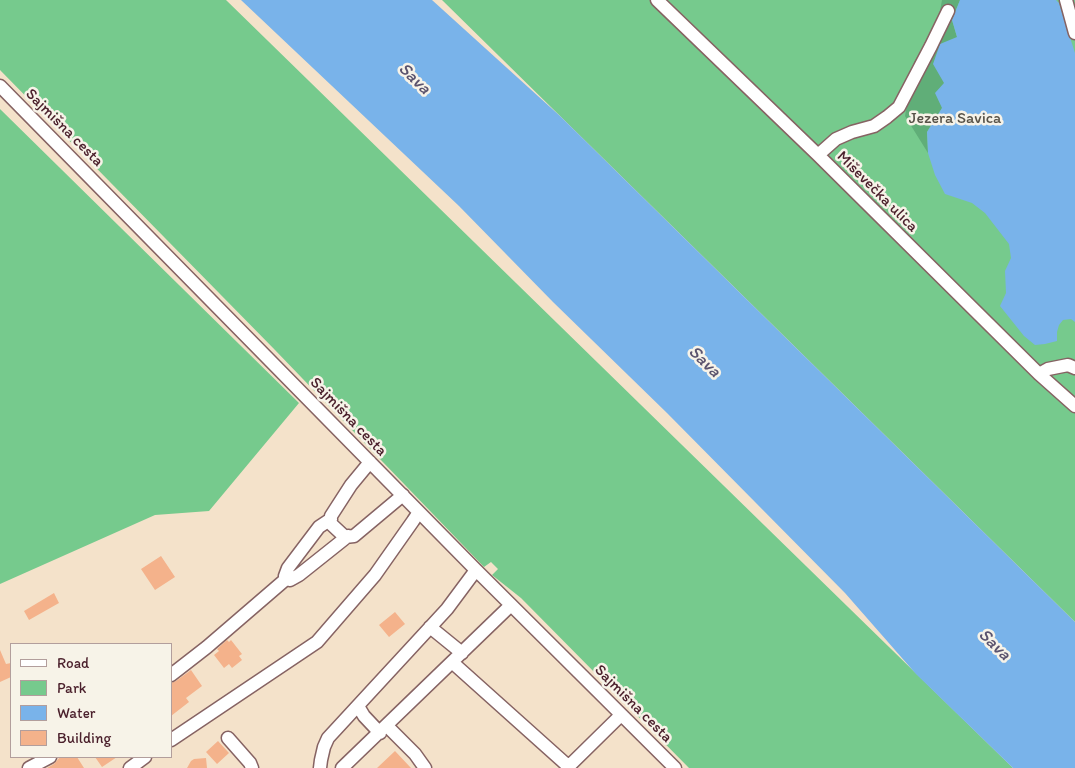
<!DOCTYPE html>
<html>
<head>
<meta charset="utf-8">
<style>
  body { margin:0 }
  #map { position:relative; width:1075px; height:768px; overflow:hidden; background:#f4e2ca; font-family:Itim,sans-serif }
  canvas { display:block }
  .legend { position:absolute; left:10px; top:643px; width:162px; height:115px; box-sizing:border-box; background:#f7f3e8; border:1px solid #b29e9c; margin:0; padding:6px 9px; list-style:none; font-size:15px; color:#4a1f2b }
  .legend li { display:flex; align-items:center; gap:10px; height:25px }
  .legend b { width:25px; border:1px solid #b29e9c }
</style>
</head>
<body>
<div id="map">
<canvas width="1075" height="768"></canvas>
<ul class="legend">
<li><b style="height:6px;background:#fff"></b>Road</li>
<li><b style="height:14px;background:#76ca8d"></b>Park</li>
<li><b style="height:14px;background:#79b3ea"></b>Water</li>
<li><b style="height:14px;background:#f4b28b"></b>Building</li>
</ul>
</div>
<script>
const ctx = document.querySelector('canvas').getContext('2d');
ctx.lineJoin = 'round';
function fill(path, color) { ctx.fillStyle = color; ctx.fill(path, 'evenodd'); }
const poly = rows => new Path2D(rows.map(r => 'M' + r).join(''));
function strokePath(path, color, width, dash) { ctx.strokeStyle = color; ctx.lineWidth = width; ctx.lineCap = dash ? 'butt' : 'round'; ctx.setLineDash(dash || []); ctx.stroke(path); }
function write(font, color, halo, rows, align = 'center') {
  ctx.font = font + ' Itim,sans-serif'; ctx.lineWidth = 5; ctx.setLineDash([]); ctx.textBaseline = 'middle'; ctx.strokeStyle = halo; ctx.fillStyle = color; for (const [text, x, y, turn = 0] of rows) {
    ctx.save(); ctx.translate(x, y); ctx.rotate((+turn || 0) * Math.PI / 180); ctx.textAlign = isNaN(turn) ? turn : align; if (halo) ctx.strokeText(text, 0, 0); ctx.fillText(text, 0, 0); ctx.restore();
  }
}
fill(poly([
  [0,0,226,0,1013,768,689,768,521,598,492,575,498,569,491,562,484,567,275,350,0,70],
  [442,0,651,0,959,300,1042,384,1075,413,1075,622],
  [664,0,1075,0,1075,399,1050,379],
  [0,109,299,403,209,511,155,515,0,584]
]), '#76ca8d');
fill(poly([
  [942,0,960,0,952,20,957,37,944,83,942,108,927,132,928,153,905,116,914,62,938,22]
]), '#60ae78');
fill(poly([
  [241,0,432,0,560,116,1075,622,1075,768,1013,768,916,674,845,593,667,413,553,302,459,206],
  [960,0,1056,0,1059,3,1075,53,1075,322,1071,319,1063,320,1059,325,1057,332,1057,341,1045,344,1035,345,1024,336,1000,306,1006,293,1005,271,1011,258,1009,244,985,213,972,203,945,194,935,175,928,153,927,132,942,108,935,93,944,83,933,64,940,44,957,37,952,20]
]), '#79b3ea');
fill(poly([
  [161,556,175,577,155,590,141,569],
  [54,593,59,603,29,620,24,611],
  [395,612,405,624,389,637,379,625],
  [227,640,229,642,231,640,242,654,239,656,242,660,232,668,229,664,224,668,214,655,219,651,217,649],
  [0,650,6,664,11,663,11,677,0,682],
  [191,670,202,686,186,698,189,702,171,716,171,683,176,681],
  [218,741,229,753,217,764,206,752],
  [395,751,411,768,377,768],
  [60,757,77,757,84,768,47,768,54,764],
  [95,757,117,757,102,767],
  [206,758,207,768,187,768,191,761,194,759]
]), '#f4b28b');
const minor = poly([
  [657,0,818,155,1039,374,1075,406],
  [1066,0,1075,33],
  [0,86,476,570,675,768],
  [818,155,836,139,852,132,874,126,887,117,899,107,931,46,948,11],
  [1039,374,1048,369,1068,365,1075,368],
  [370,462,351,485,331,516,330,523,345,537,354,536,403,495],
  [331,519,319,527,288,568,285,576,286,579,290,580,299,575,348,536],
  [430,627,462,653],
  [453,663,568,766],
  [171,675,207,647,286,579],
  [358,706,364,716,380,733],
  [387,726,415,754,425,768],
  [228,738,250,763,252,768],
  [171,740,317,642,375,575,413,521,419,512],
  [29,768,50,757],
  [130,768,145,757],
  [320,768,321,760,324,747,328,738,447,609,476,570],
  [342,768,511,605],
  [567,768,621,715]
]);
strokePath(minor, '#866363', 15);
strokePath(minor, '#fff', 12);
write('16px', '#575248', '#f7f3e8', [
  ["Jezera Savica",955,119]
]);
write('16px', '#4a1f2b', '#f7f3e8', [
  ["Sajmišna cesta",64,128,45],
  ["Miševečka ulica",877,192,45],
  ["Sajmišna cesta",348,417,46],
  ["Sajmišna cesta",633,704,45]
]);
write('italic 18px', '#5a536e', '#f7f3e8', [
  ["Sava",414,79,44],
  ["Sava",704,362,44],
  ["Sava",994,645,44]
]);
</script>
</body>
</html>
